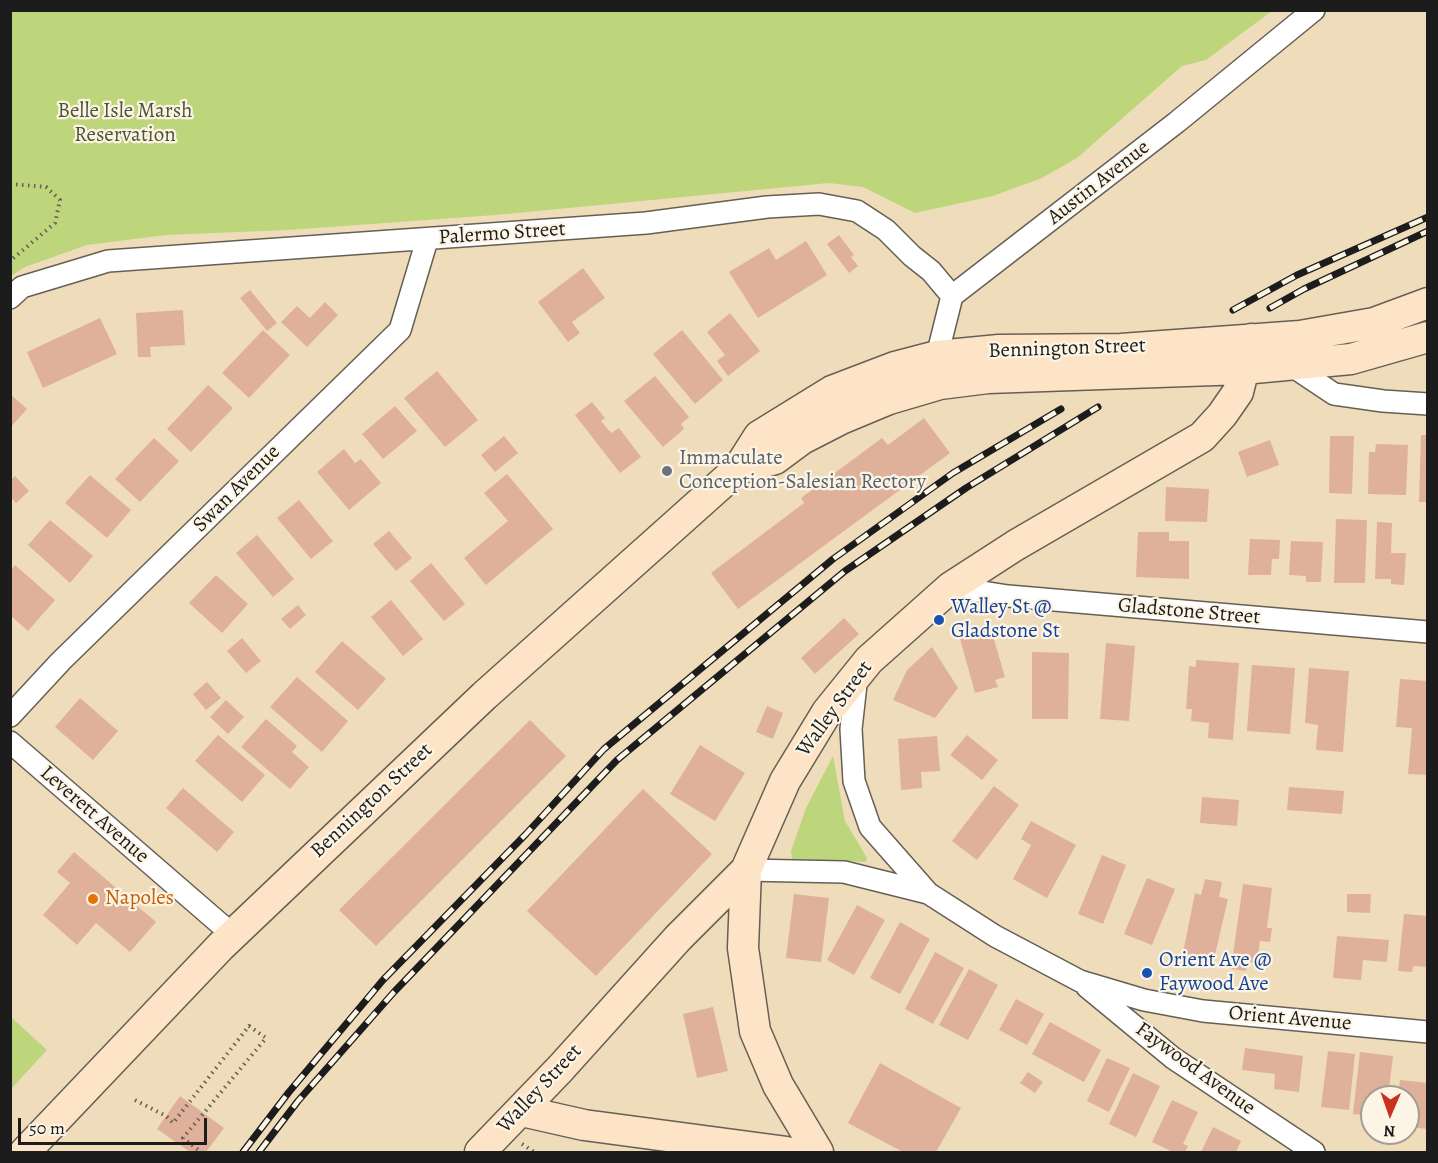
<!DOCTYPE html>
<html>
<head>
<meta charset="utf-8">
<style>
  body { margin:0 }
  #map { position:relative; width:1438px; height:1163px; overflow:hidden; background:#efdcbb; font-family:Alegreya,serif }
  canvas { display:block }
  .frame { position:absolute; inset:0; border:12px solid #1c1c1c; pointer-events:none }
  .north { position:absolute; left:1360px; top:1085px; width:60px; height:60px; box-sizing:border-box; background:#fcf5e5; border:2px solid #a29e95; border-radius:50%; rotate:182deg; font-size:16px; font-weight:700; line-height:24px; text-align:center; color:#1c1c1c }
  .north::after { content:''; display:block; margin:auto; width:21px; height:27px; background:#c8321e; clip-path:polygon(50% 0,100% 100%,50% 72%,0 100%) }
  .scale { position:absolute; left:18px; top:1118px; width:189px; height:27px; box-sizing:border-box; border:3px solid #1c1c1c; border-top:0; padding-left:8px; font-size:18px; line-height:21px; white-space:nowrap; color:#1c1c1c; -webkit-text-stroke:4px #fcf5e5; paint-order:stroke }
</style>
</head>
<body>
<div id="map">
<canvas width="1438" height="1163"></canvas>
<div class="frame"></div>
<div class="north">N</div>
<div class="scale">50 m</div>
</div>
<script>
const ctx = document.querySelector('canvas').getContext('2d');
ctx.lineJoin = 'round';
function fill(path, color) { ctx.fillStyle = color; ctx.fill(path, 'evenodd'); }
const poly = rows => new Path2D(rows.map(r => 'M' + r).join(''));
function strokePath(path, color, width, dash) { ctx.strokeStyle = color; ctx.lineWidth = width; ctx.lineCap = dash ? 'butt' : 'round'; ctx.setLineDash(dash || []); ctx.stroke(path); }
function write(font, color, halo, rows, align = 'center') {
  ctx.font = font + ' Alegreya,serif'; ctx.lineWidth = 4.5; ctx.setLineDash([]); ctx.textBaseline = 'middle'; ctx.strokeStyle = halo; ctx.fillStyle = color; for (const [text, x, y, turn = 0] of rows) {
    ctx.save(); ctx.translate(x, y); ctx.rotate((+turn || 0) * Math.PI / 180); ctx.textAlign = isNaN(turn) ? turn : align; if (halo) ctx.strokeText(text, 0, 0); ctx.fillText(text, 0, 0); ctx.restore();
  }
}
fill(poly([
  [10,11,11,10,1272,11,1206,60,1182,66,1077,158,1042,178,993,196,915,213,863,187,829,183,496,215,288,230,166,235,87,245,25,267,11,276],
  [833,756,845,821,867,858,866,862,792,859,791,851,806,808],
  [10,1016,47,1050,11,1089,10,1089]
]), '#bed67b');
fill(poly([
  [839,235,854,255,851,257,858,266,849,273,827,244],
  [806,241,827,275,758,318,729,272,769,248,776,260],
  [583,268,605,298,572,322,580,333,568,342,538,302],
  [250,290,277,323,267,331,240,298],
  [325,302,338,315,307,347,281,322,297,306,310,318],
  [183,310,185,345,150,347,151,357,138,357,136,313],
  [730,313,760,351,728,376,717,361,725,355,707,332],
  [100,318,117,354,43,388,27,352],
  [263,330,290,355,249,398,222,373],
  [682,330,723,380,695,404,653,354],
  [437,371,478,420,445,447,404,398],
  [655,376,689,417,681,424,684,429,663,447,624,401],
  [208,385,233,408,191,452,167,429],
  [10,394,27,409,10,428],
  [592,402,605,418,601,421,611,433,619,428,641,457,620,473,575,415],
  [395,406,417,431,383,459,362,434],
  [924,418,950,453,738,609,711,573,804,503,801,498,882,438,888,445],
  [1421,435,1428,435,1428,502,1419,502],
  [504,436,518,453,495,472,481,455],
  [1330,436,1354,436,1352,494,1329,493],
  [154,438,179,461,140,502,115,479],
  [1270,440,1279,465,1247,477,1238,452],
  [1376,444,1408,445,1406,495,1368,494,1369,452,1375,452],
  [344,449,355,463,361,459,381,483,349,510,317,472],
  [507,474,553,529,486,585,464,558,508,521,484,493],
  [90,475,131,510,107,538,65,503],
  [15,476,29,491,16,503,10,496,10,480],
  [1166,487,1209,489,1207,522,1165,521],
  [299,500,333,541,311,559,277,518],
  [1336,519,1367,520,1365,583,1334,583],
  [50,520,93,556,70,583,28,545],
  [1377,522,1392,523,1391,553,1406,553,1404,585,1391,584,1391,579,1375,579],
  [389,531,412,558,396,571,373,544],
  [1138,532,1169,532,1169,541,1189,541,1189,579,1136,577],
  [257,535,294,579,273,597,236,553],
  [1250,539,1280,540,1279,559,1272,559,1271,575,1248,575],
  [1291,541,1323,542,1321,582,1306,582,1306,576,1289,575],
  [431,563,465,604,444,621,410,581],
  [15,565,55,600,28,631,10,615,10,571],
  [216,575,248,604,222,633,189,603],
  [391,600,423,639,403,656,371,617],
  [298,605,306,615,290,629,281,619],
  [844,618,859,634,815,674,801,658],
  [990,626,1005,677,995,680,998,687,975,693,959,635],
  [242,638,261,661,246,673,227,651],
  [342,641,386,679,358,710,315,672],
  [1106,643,1135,646,1129,721,1100,719],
  [932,647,958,688,935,718,893,700,907,670],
  [1032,652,1069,653,1068,719,1032,719],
  [1196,660,1239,663,1233,740,1208,738,1209,723,1191,721,1192,709,1186,709,1189,666,1196,667],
  [1252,665,1295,668,1290,734,1247,731],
  [1309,668,1349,671,1343,752,1316,750,1318,725,1305,723],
  [297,677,348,721,322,752,270,707],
  [1400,679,1428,681,1428,775,1408,774,1412,728,1396,727],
  [207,682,221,698,206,710,193,694],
  [80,698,118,731,93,760,55,727],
  [226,700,244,717,228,734,210,717],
  [767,706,783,713,773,739,756,732],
  [266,719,297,746,292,752,309,767,290,789,241,747],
  [530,720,566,756,376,946,339,910],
  [218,735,265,775,242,802,195,761],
  [967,735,998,760,982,780,950,755],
  [937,736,940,771,921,772,922,788,901,790,898,739],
  [700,745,745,773,715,821,670,794],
  [994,786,1019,805,977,860,952,841],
  [1289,787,1344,791,1342,814,1287,810],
  [183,788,234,832,217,852,166,808],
  [643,789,712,854,596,976,527,911],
  [1202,797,1239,800,1237,826,1200,823],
  [1031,821,1076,845,1047,898,1013,879,1031,845,1021,839],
  [74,852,156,922,130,952,96,923,77,945,43,915,70,883,57,872],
  [1102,855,1126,865,1103,924,1078,914],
  [1147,878,1175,889,1152,945,1124,934],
  [1205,879,1222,882,1219,897,1228,899,1214,959,1183,953,1195,893,1201,895],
  [1243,884,1272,888,1267,928,1272,928,1270,942,1260,941,1257,963,1247,962,1246,971,1231,969],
  [794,894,829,898,821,962,786,958],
  [1347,894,1371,894,1370,913,1347,912],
  [857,905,885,920,854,975,827,960],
  [1404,914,1428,916,1428,967,1413,966,1412,972,1398,971],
  [900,922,930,939,900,994,870,978],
  [1337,936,1389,940,1387,962,1363,960,1361,980,1333,978],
  [935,952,964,968,933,1024,905,1009],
  [969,969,998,985,968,1040,939,1025],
  [1016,999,1044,1014,1027,1045,999,1030],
  [713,1007,728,1071,697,1078,683,1014],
  [1050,1022,1101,1050,1084,1082,1032,1054],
  [1245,1048,1303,1056,1299,1092,1274,1089,1275,1074,1242,1070],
  [1328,1051,1355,1054,1349,1110,1321,1107],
  [1360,1052,1393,1056,1388,1097,1372,1097,1372,1116,1353,1114],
  [1107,1058,1130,1068,1109,1112,1087,1101],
  [880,1063,961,1108,936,1152,903,1152,848,1123],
  [1028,1072,1043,1082,1035,1093,1020,1083],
  [1133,1073,1160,1086,1136,1137,1109,1124],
  [1400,1080,1428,1083,1428,1129,1408,1127,1408,1097,1398,1097],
  [180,1096,224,1128,206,1152,190,1152,157,1129],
  [1172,1100,1198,1112,1183,1144,1188,1146,1185,1152,1173,1152,1152,1142],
  [1213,1127,1241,1141,1236,1152,1201,1152]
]), '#dfb19a');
const street = poly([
  [10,298,22,287,108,261,646,223,767,207,819,204,857,211,886,230,912,256,931,271,952,296],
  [1289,364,1334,394,1383,401,1428,404],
  [938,366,937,356,952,296,1177,122,1314,10],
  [951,587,1008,596,1428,632],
  [857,675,851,729,854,781,870,827,928,893,995,936,1080,981,1144,1000,1203,1011,1428,1032],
  [10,716,61,661,400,330,427,240],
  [10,742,233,935],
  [746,870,844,872,928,893],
  [1087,987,1173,1058,1314,1152]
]);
const secondary = poly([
  [738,469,775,459,802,439,841,419,889,399,940,384,988,378,1243,369,1351,359,1428,337],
  [746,870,743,948,755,1031,778,1085,818,1152],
  [522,1111,584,1125,787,1152],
  [25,1152,221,946,484,696,738,469,759,436,832,391,895,367,937,356,999,350,1121,349,1300,336,1374,323,1428,303],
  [480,1152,560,1069,678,938,746,870,785,781,827,712,869,660,951,587,1016,545,1202,437,1222,415,1238,392,1251,339]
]);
strokePath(street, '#665f54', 24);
strokePath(secondary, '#665f54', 33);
strokePath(poly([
  [10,184,46,187,60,200,55,223,10,261],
  [135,1100,166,1116,173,1123,249,1026,266,1038,183,1138,201,1152],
  [522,1144,534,1152]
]), '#665f54', 4, [1.5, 4.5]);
strokePath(street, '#fff', 21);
strokePath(secondary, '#fee4c6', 30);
const rail = poly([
  [1270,308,1304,289,1428,231],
  [1233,310,1297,275,1428,217],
  [243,1152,289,1092,383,980,526,834,604,749,833,559,953,473,1061,409],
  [259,1152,298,1101,394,992,617,760,845,571,966,488,1098,407]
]);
strokePath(rail, '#1c1c1c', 7);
strokePath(rail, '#fcf5e5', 4.5, [14]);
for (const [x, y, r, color] of [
  [667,471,6,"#6b7280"],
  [939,620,6,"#1a4fb4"],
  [93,899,6,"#e8710a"],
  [1147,973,6,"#1a4fb4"]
]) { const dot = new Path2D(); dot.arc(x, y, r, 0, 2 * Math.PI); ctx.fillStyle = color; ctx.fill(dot); strokePath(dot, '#fcf5e5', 2); }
write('21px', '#4d5438', '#fcf5e5', [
  ["Belle Isle Marsh",125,112],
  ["Reservation",125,136]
]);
write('21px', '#1c1c1c', '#fcf5e5', [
  ["Austin Avenue",1099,183,-38],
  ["Palermo Street",502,234,-4],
  ["Bennington Street",1067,349,-2],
  ["Swan Avenue",237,489,-45],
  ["Gladstone Street",1189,612,5],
  ["Walley Street",835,709,-54],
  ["Bennington Street",372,801,-43],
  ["Leverett Avenue",94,815,41],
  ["Orient Avenue",1290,1019,5],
  ["Faywood Avenue",1195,1069,36],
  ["Walley Street",540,1089,-47]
]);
write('21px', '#5b616d', '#fcf5e5', [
  ["Immaculate",679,459],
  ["Conception-Salesian Rectory",679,483]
], 'left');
write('21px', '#164399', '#fcf5e5', [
  ["Walley St @",951,608],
  ["Gladstone St",951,632],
  ["Orient Ave @",1159,961],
  ["Faywood Ave",1159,985]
], 'left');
write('21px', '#c56008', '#fcf5e5', [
  ["Napoles",105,899]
], 'left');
</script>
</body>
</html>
